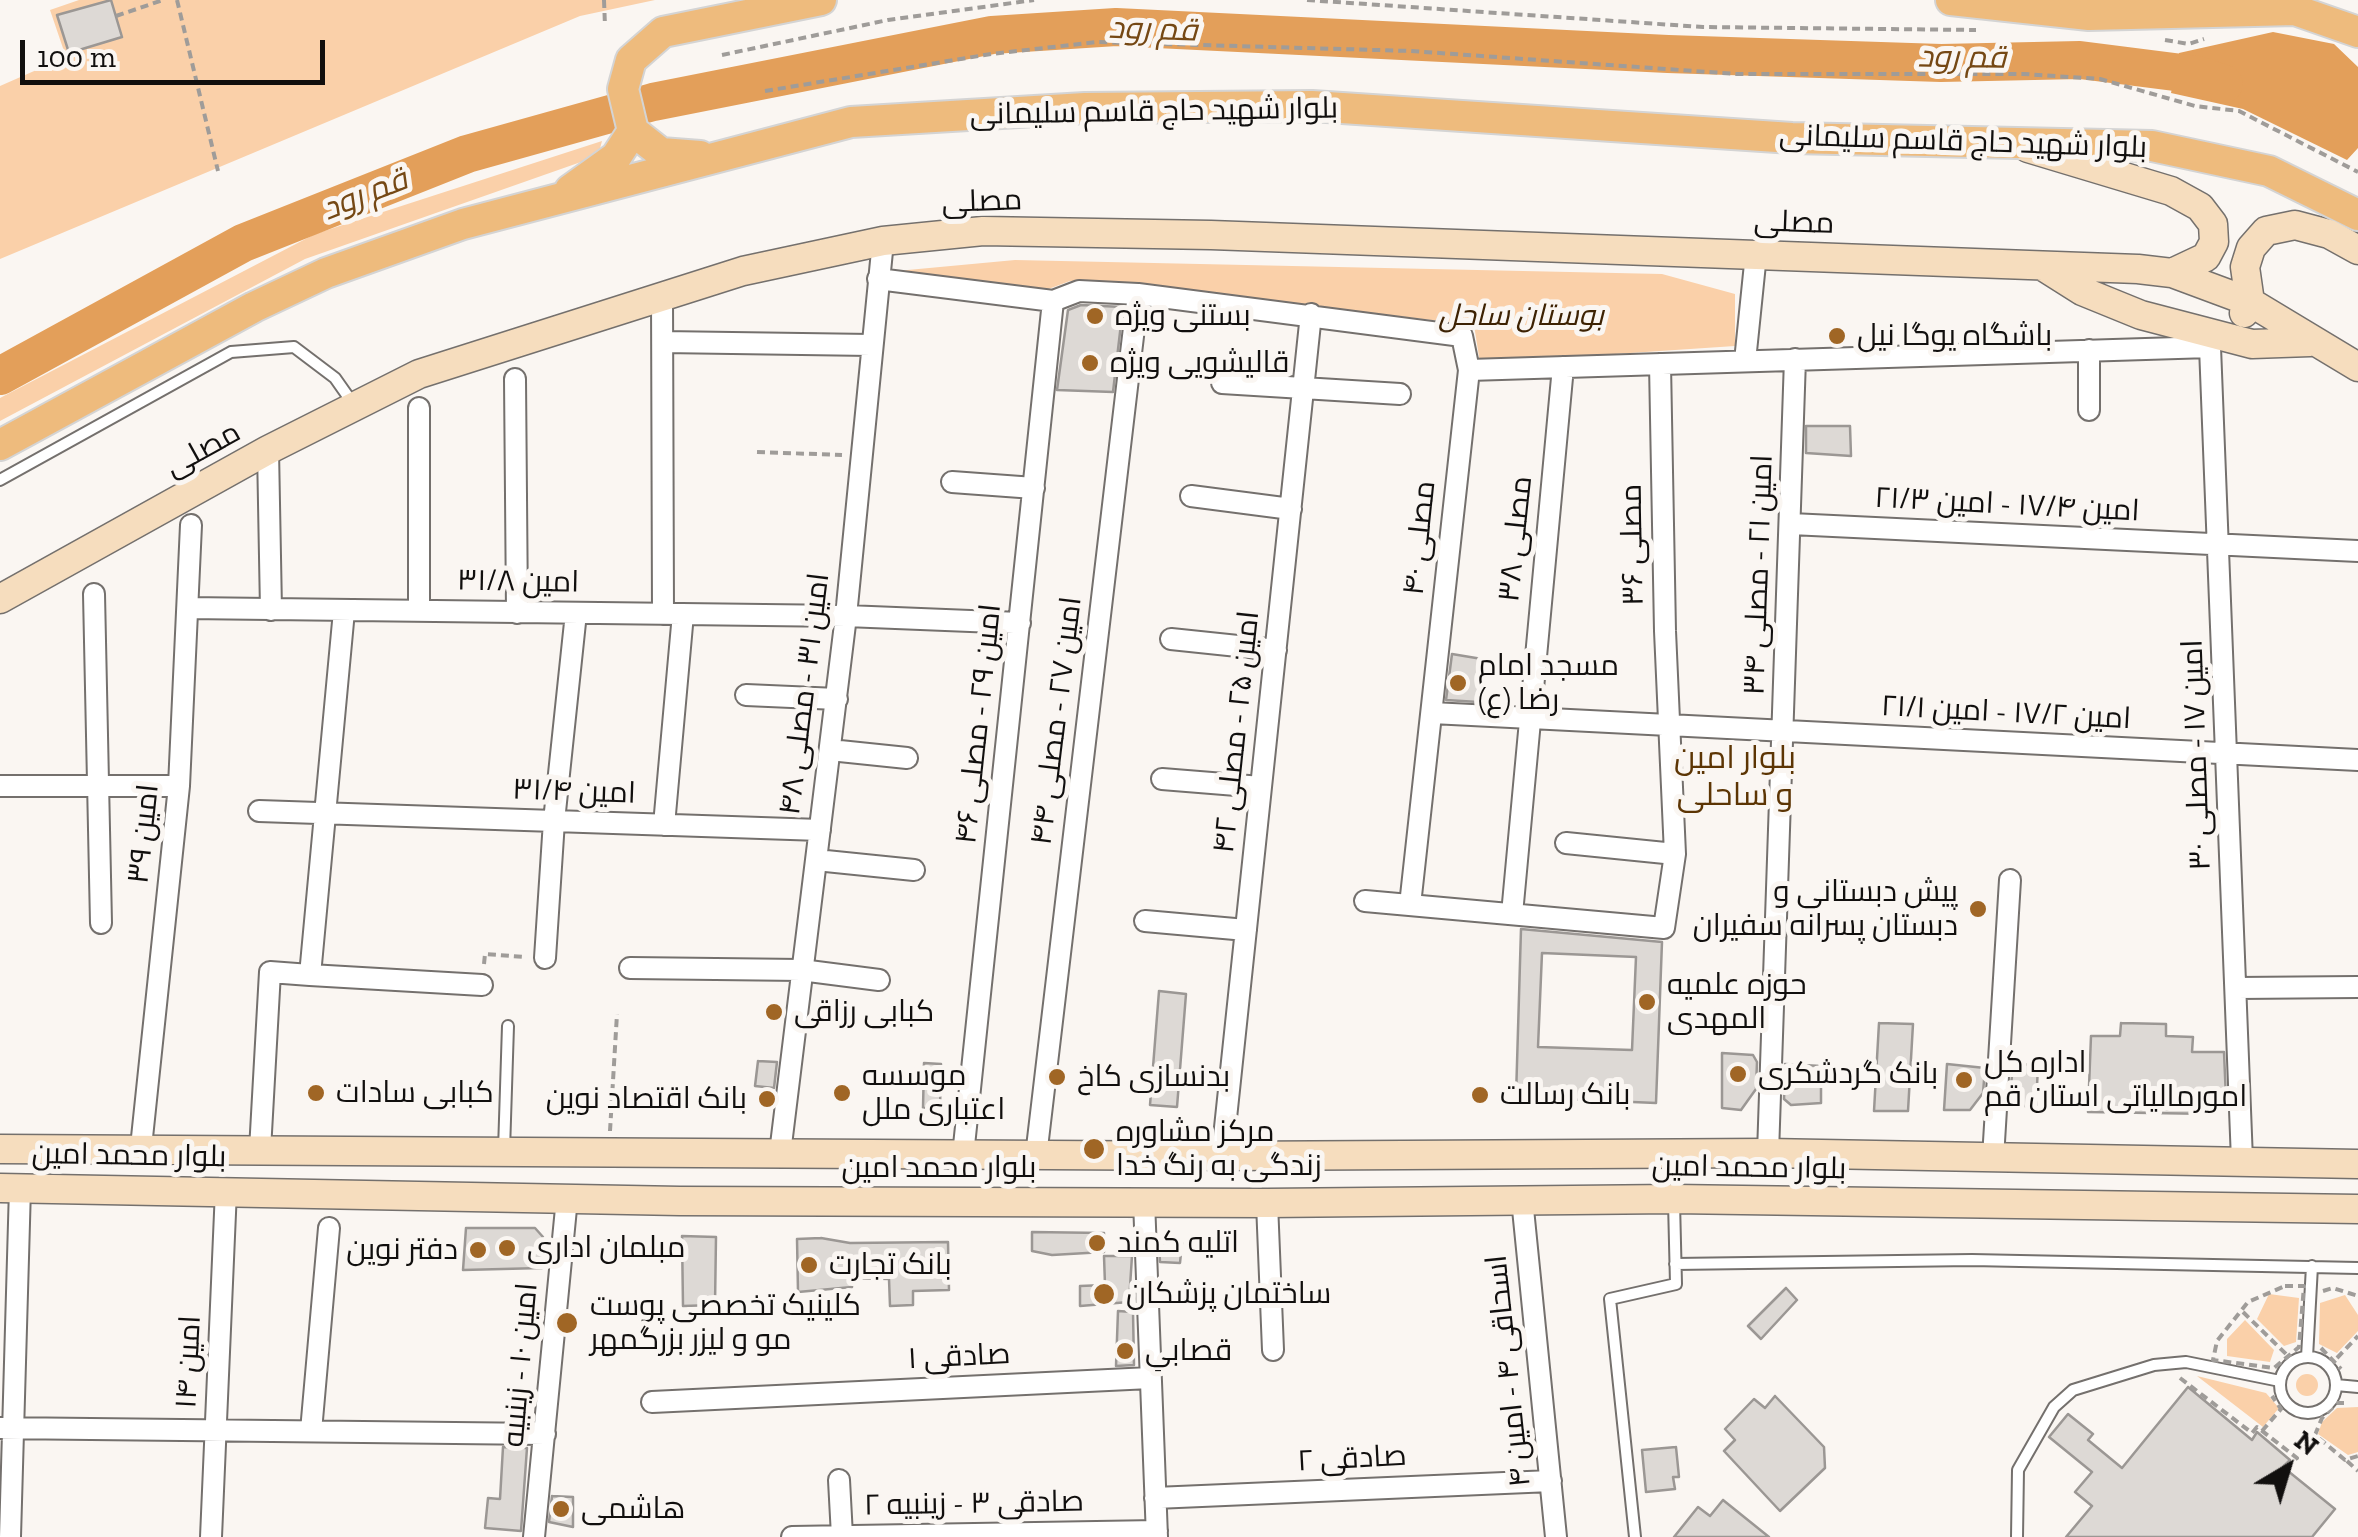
<!DOCTYPE html>
<html>
<head>
<meta charset="utf-8">
<style>
  body { margin:0 }
  #map { position:relative; width:2358px; height:1537px; overflow:hidden; background:#faf6f2; font-family:"Zilla Slab",serif }
  canvas { display:block }
  .north { position:absolute; left:2238px; top:1417px; width:100px; height:100px; -webkit-text-stroke:8px #faf6f2; paint-order:stroke; rotate:38deg; font-size:28px; font-weight:700; line-height:40px; text-align:center; color:#110f0e }
  .north::after { content:''; display:block; margin:auto; width:35px; height:45px; background:#110f0e; clip-path:polygon(50% 0,100% 100%,50% 72%,0 100%) }
  .scale { position:absolute; left:20px; top:40px; width:305px; height:45px; box-sizing:border-box; border:5px solid #110f0e; border-top:0; padding-left:12px; font-size:30px; line-height:35px; white-space:nowrap; color:#110f0e; -webkit-text-stroke:8px #faf6f2; paint-order:stroke }
</style>
</head>
<body>
<div id="map">
<canvas width="2358" height="1537"></canvas>
<div class="north">N</div>
<div class="scale">100 m</div>
</div>
<script>
const ctx = document.querySelector('canvas').getContext('2d');
ctx.lineJoin = 'round';
function fill(path, color) { ctx.fillStyle = color; ctx.fill(path, 'evenodd'); }
const poly = rows => new Path2D(rows.map(r => 'M' + r).join(''));
function strokePath(path, color, width, dash) { ctx.strokeStyle = color; ctx.lineWidth = width; ctx.lineCap = dash ? 'butt' : 'round'; ctx.setLineDash(dash || []); ctx.stroke(path); }
function write(font, color, halo, rows, align = 'center') {
  ctx.font = font + ' "Zilla Slab",Cairo,serif'; ctx.lineWidth = 10; ctx.setLineDash([]); ctx.textBaseline = 'middle'; ctx.strokeStyle = halo; ctx.fillStyle = color; for (const [text, x, y, turn = 0] of rows) {
    ctx.save(); ctx.translate(x, y); ctx.rotate((+turn || 0) * Math.PI / 180); ctx.textAlign = isNaN(turn) ? turn : align; if (halo) ctx.strokeText(text, 0, 0); ctx.fillText(text, 0, 0); ctx.restore();
  }
}
fill(poly([
  [79,0,655,0,580,16,0,259,0,86,66,57,50,10],
  [602,141,598,156,305,259,0,421,0,398,315,234],
  [1015,260,1662,274,1735,294,1735,346,1480,363,1474,325,1149,287,1070,281,1043,291,922,282,897,271],
  [2269,1294,2299,1298,2296,1342,2284,1346,2257,1319],
  [2345,1295,2358,1315,2358,1331,2337,1353,2319,1344,2320,1303],
  [2245,1320,2274,1350,2270,1362,2227,1356,2227,1339],
  '2296 1385a11 11 0 1 1 22 0a11 11 0 1 1-22 0Z',
  [2197,1376,2266,1393,2279,1408,2263,1427],
  [2358,1407,2358,1452,2348,1455,2318,1434,2322,1422,2337,1408]
]), '#fad0a9');
fill(poly([
  [2273,32,2334,44,2358,67,2358,148,2347,160,2243,109,2171,93,2179,53]
]), '#e39f5a');
strokePath(poly([
  [0,376,243,243,467,154,653,102,992,35,1116,27,1668,54,1941,63,2080,60,2198,75,2224,84]
]), '#e39f5a', 38);
const building = poly([
  [111,0,122,37,69,53,57,15,111,0],
  [1081,305,1123,307,1113,392,1057,390,1068,310,1081,305],
  [1806,426,1850,426,1851,456,1806,453,1806,426],
  [1452,654,1482,659,1478,702,1446,700,1452,654],
  [1521,929,1662,942,1656,1103,1516,1097,1521,929],
  [1542,953,1636,957,1632,1050,1538,1047,1542,953],
  [1159,991,1186,994,1177,1107,1150,1105,1159,991],
  [1879,1023,1913,1024,1908,1111,1874,1111,1879,1023],
  [2121,1023,2166,1024,2166,1036,2193,1037,2192,1052,2224,1052,2226,1099,2213,1114,2088,1112,2091,1036,2120,1036,2121,1023],
  [1722,1053,1753,1055,1757,1062,1756,1089,1741,1110,1722,1108,1722,1053],
  [758,1061,777,1062,774,1088,755,1086,758,1061],
  [924,1063,941,1064,940,1108,923,1108,924,1063],
  [2013,1063,2038,1066,2036,1106,2021,1106,2010,1098,2013,1063],
  [1785,1064,1821,1066,1821,1103,1791,1105,1784,1099,1785,1064],
  [1947,1064,1985,1068,1983,1093,1970,1110,1944,1110,1947,1064],
  [466,1228,535,1228,543,1237,542,1268,463,1270,466,1228],
  [1032,1232,1104,1233,1104,1252,1052,1255,1032,1251,1032,1232],
  [682,1236,716,1237,715,1305,683,1306,682,1236],
  [821,1238,850,1243,948,1242,949,1290,913,1291,913,1305,890,1306,889,1279,852,1278,852,1287,798,1292,797,1239,821,1238],
  [1182,1243,1180,1263,1160,1262,1159,1244,1182,1243],
  [1104,1256,1132,1256,1129,1302,1080,1306,1080,1286,1105,1285,1104,1256],
  [1786,1288,1797,1300,1761,1339,1748,1326,1786,1288],
  [1118,1311,1133,1312,1134,1365,1116,1366,1118,1311],
  [2188,1387,2252,1440,2257,1432,2290,1460,2283,1467,2335,1509,2312,1537,2066,1537,2092,1506,2075,1492,2092,1472,2049,1437,2068,1414,2093,1434,2088,1440,2122,1468,2188,1387],
  [1775,1396,1824,1447,1825,1468,1780,1511,1724,1451,1735,1440,1725,1429,1754,1399,1765,1408,1775,1396],
  [503,1447,527,1448,521,1531,485,1528,488,1498,500,1499,503,1447],
  [1676,1447,1679,1477,1673,1477,1675,1489,1646,1492,1642,1450,1676,1447],
  [552,1496,573,1497,573,1527,549,1522,552,1496],
  [1723,1500,1769,1537,1674,1537,1698,1507,1710,1516,1723,1500]
]);
fill(building, '#ddd9d5');
strokePath(building, '#9b9794', 2.5);
const service = poly([
  [0,480,231,352,294,347,335,378,354,405],
  [504,1150,508,1026],
  [1675,1264,1972,1260,2358,1268],
  '2280 1385a28 28 0 1 1 56 0a28 28 0 1 1-56 0Z',
  [2307,1357,2312,1266],
  [2336,1385,2358,1387],
  [1635,1537,1610,1299,1676,1284,1674,1202],
  [2017,1537,2018,1470,2054,1407,2073,1390,2154,1365,2186,1362,2280,1381]
]);
const minor = poly([
  [878,279,1053,301,1079,291,1138,294,1462,336,1469,370,2210,347,2242,1160],
  [662,294,663,614],
  [663,342,871,345],
  [1745,361,1756,254],
  [515,379,517,613],
  [1222,383,1400,394],
  [2089,410,2089,350],
  [268,450,271,610],
  [952,482,1034,488],
  [1191,496,1291,509],
  [1791,524,2358,551],
  [94,594,101,923],
  [188,608,846,616,1020,623],
  [419,611,419,408],
  [1171,639,1276,650],
  [746,695,837,699],
  [1432,713,2358,760],
  [830,750,907,758],
  [1162,779,1261,787],
  [0,786,179,786],
  [259,811,820,830],
  [664,825,683,614],
  [1566,843,1675,854],
  [816,860,914,870],
  [1365,901,1664,928,1675,854,1665,631,1660,364],
  [1410,905,1469,370],
  [1512,914,1563,367],
  [1145,921,1246,930],
  [545,958,554,821,576,613],
  [630,968,801,970,879,980],
  [310,975,482,985],
  [2237,988,2358,987],
  [141,1147,179,786,191,525],
  [260,1150,270,972,310,975,344,611],
  [780,1153,846,616,883,241],
  [1768,1153,1795,359],
  [963,1155,1053,301],
  [1036,1156,1138,294],
  [1222,1156,1311,314],
  [1993,1158,2010,880],
  [1522,1199,1556,1537],
  [1144,1201,1157,1537],
  [1267,1203,1273,1350],
  [652,1402,1150,1378],
  [0,1428,545,1434],
  [311,1431,329,1228],
  [839,1480,842,1536],
  [1155,1498,1551,1481],
  [10,1537,20,1188],
  [211,1537,226,1190],
  [534,1537,567,1198],
  [792,1537,1157,1531]
]);
const secondary = poly([
  [2028,148,2171,191,2200,207,2213,224,2214,242,2206,257,2172,273],
  [2044,267,2082,291,2141,315,2252,344,2310,342],
  [2244,313,2250,302,2245,267,2251,248,2266,231,2295,225,2329,234,2358,250],
  [0,599,268,450,419,374,743,271,883,241,983,231,1211,235,2138,269,2172,273,2250,302,2358,367],
  [0,1149,1222,1156,1768,1153,2358,1164],
  [0,1188,680,1201,1267,1203,1674,1199,2358,1209]
]);
const primary = poly([
  [1951,0,2089,15,2295,10,2358,32],
  [700,156,661,153,633,131,623,89,631,60,663,32,821,0],
  [570,190,616,157,633,131],
  [0,445,254,307,326,273,463,224,851,122,1085,108,1312,106,1792,138,2152,146,2269,171,2358,215]
]);
strokePath(service, '#74706d', 14);
strokePath(minor, '#74706d', 24);
strokePath(secondary, '#74706d', 31);
strokePath(primary, '#d4d4d4', 34);
strokePath(poly([
  [177,0,218,171],
  [604,0,605,26],
  [1307,0,1703,27,1976,30],
  [116,16,163,0],
  [2165,40,2189,44,2204,39],
  [722,55,888,20,1034,0],
  [765,91,991,54,1097,42,1411,51,1737,74,2024,74,2100,79,2195,106,2239,111,2358,172],
  [757,452,842,455],
  [484,964,485,954,525,957],
  [610,1131,617,1014],
  [2285,1286,2304,1286,2299,1347,2274,1368,2213,1360,2217,1341,2248,1302,2285,1286],
  [2323,1291,2333,1288,2358,1296],
  [2243,1312,2286,1354],
  [2321,1348,2341,1369],
  [2337,1358,2358,1336],
  [2180,1378,2252,1433,2257,1427,2297,1458,2283,1467],
  [2344,1403,2337,1403,2322,1418,2315,1435,2345,1460,2358,1456],
  [2262,1431,2281,1409,2272,1396],
  [2347,1461,2358,1471]
]), '#9f9c99', 4, [8, 5]);
strokePath(service, '#fff', 10);
strokePath(minor, '#fff', 20);
strokePath(secondary, '#f6ddbe', 28);
strokePath(primary, '#eebb7d', 30);
for (const [x, y, r, color] of [
  [1095,316,10,"#a06625"],
  [1837,336,10,"#a06625"],
  [1090,363,10,"#a06625"],
  [1458,683,10,"#a06625"],
  [1978,909,10,"#a06625"],
  [1647,1002,10,"#a06625"],
  [774,1012,10,"#a06625"],
  [1738,1074,10,"#a06625"],
  [1057,1077,10,"#a06625"],
  [1964,1080,10,"#a06625"],
  [316,1093,10,"#a06625"],
  [842,1093,10,"#a06625"],
  [1480,1095,10,"#a06625"],
  [767,1099,10,"#a06625"],
  [1094,1149,12,"#a06625"],
  [1097,1243,10,"#a06625"],
  [507,1248,10,"#a06625"],
  [478,1250,10,"#a06625"],
  [809,1265,10,"#a06625"],
  [1104,1294,12,"#a06625"],
  [567,1323,12,"#a06625"],
  [1125,1351,10,"#a06625"],
  [561,1509,10,"#a06625"]
]) { const dot = new Path2D(); dot.arc(x, y, r, 0, 2 * Math.PI); ctx.fillStyle = color; ctx.fill(dot); strokePath(dot, '#faf6f2', 4); }
write('30px', '#110f0e', '#faf6f2', [
  ["بلوار شهید حاج قاسم سلیمانی",1154,112,-1],
  ["بلوار شهید حاج قاسم سلیمانی",1963,142,2],
  ["مصلی",982,202,-2],
  ["مصلی",1794,223,2],
  ["مصلی",203,450,-29],
  ["امین ۱۷/۴ - امین ۲۱/۳",2007,505,3],
  ["مصلی ۴۰",1420,538,-84],
  ["مصلی ۳۸",1516,539,-84],
  ["مصلی ۳۶",1633,545,-91],
  ["امین ۲۱ - مصلی ۳۴",1759,575,-88],
  ["امین ۳۱/۸",518,582,1],
  ["امین ۳۱ - مصلی ۴۸",805,694,-83],
  ["امین ۱۷/۲ - امین ۲۱/۱",2006,713,3],
  ["امین ۲۷ - مصلی ۴۴",1057,721,-83],
  ["امین ۲۹ - مصلی ۴۶",979,724,-84],
  ["امین ۲۵ - مصلی ۴۲",1237,732,-84],
  ["امین ۱۷ - مصلی ۳۰",2197,755,-92],
  ["امین ۳۱/۴",574,792,2],
  ["امین ۳۹",144,834,-84],
  ["بلوار محمد امین",129,1156,1],
  ["بلوار محمد امین",939,1168],
  ["بلوار محمد امین",1749,1168,1],
  ["صادقی ۱",959,1357,-3],
  ["امین ۱۴",189,1362,-87],
  ["امین ۱۰ - زینبیه",521,1365,-85],
  ["اسحاقی ۴ - امین ۴",1509,1371,-96],
  ["صادقی ۲",1352,1459,-3],
  ["صادقی ۳ - زینبیه ۲",974,1504,-1]
]);
write('30px', '#110f0e', '#faf6f2', [
  ["بستنی ویژه",1115,316],
  ["باشگاه یوگا نیل",1857,336],
  ["قالیشویی ویژه",1110,363],
  ["مسجد امام",1478,666],
  ["رضا (ع)",1478,700],
  ["پیش دبستانی و",1958,892,"right"],
  ["دبستان پسرانه سفیران",1958,926,"right"],
  ["حوزه علمیه",1667,985],
  ["المهدی",1667,1019],
  ["کبابی رزاقی",794,1012],
  ["اداره کل",1984,1063],
  ["امورمالیاتی استان قم",1984,1097],
  ["بانک گردشکری",1758,1074],
  ["موسسه",862,1076],
  ["اعتباری ملل",862,1110],
  ["بدنسازی کاخ",1077,1077],
  ["کبابی سادات",336,1093],
  ["بانک رسالت",1500,1095],
  ["بانک اقتصاد نوین",747,1099,"right"],
  ["مرکز مشاوره",1116,1132],
  ["زندگی به رنگ خدا",1116,1166],
  ["اتلیه کمند",1117,1243],
  ["مبلمان اداری",527,1248],
  ["دفتر نوین",458,1250,"right"],
  ["بانک تجارت",829,1265],
  ["ساختمان پزشکان",1126,1294],
  ["کلینیک تخصصی پوست",590,1306],
  ["مو و لیزر بزرگمهر",590,1340],
  ["قصابیِ",1145,1351],
  ["هاشمی",581,1509]
], 'left');
write('italic 30px', '#3d2203', '#faf6f2', [
  ["بوستان ساحل",1521,316]
]);
write('italic 32px', '#754814', '#faf6f2', [
  ["قم رود",1153,30,2],
  ["قم رود",1962,58,1],
  ["قم رود",365,195,-22]
]);
write('32px', '#5c3504', '#faf6f2', [
  ["بلوار امین",1735,759],
  ["و ساحلی",1735,796]
]);
</script>
</body>
</html>
